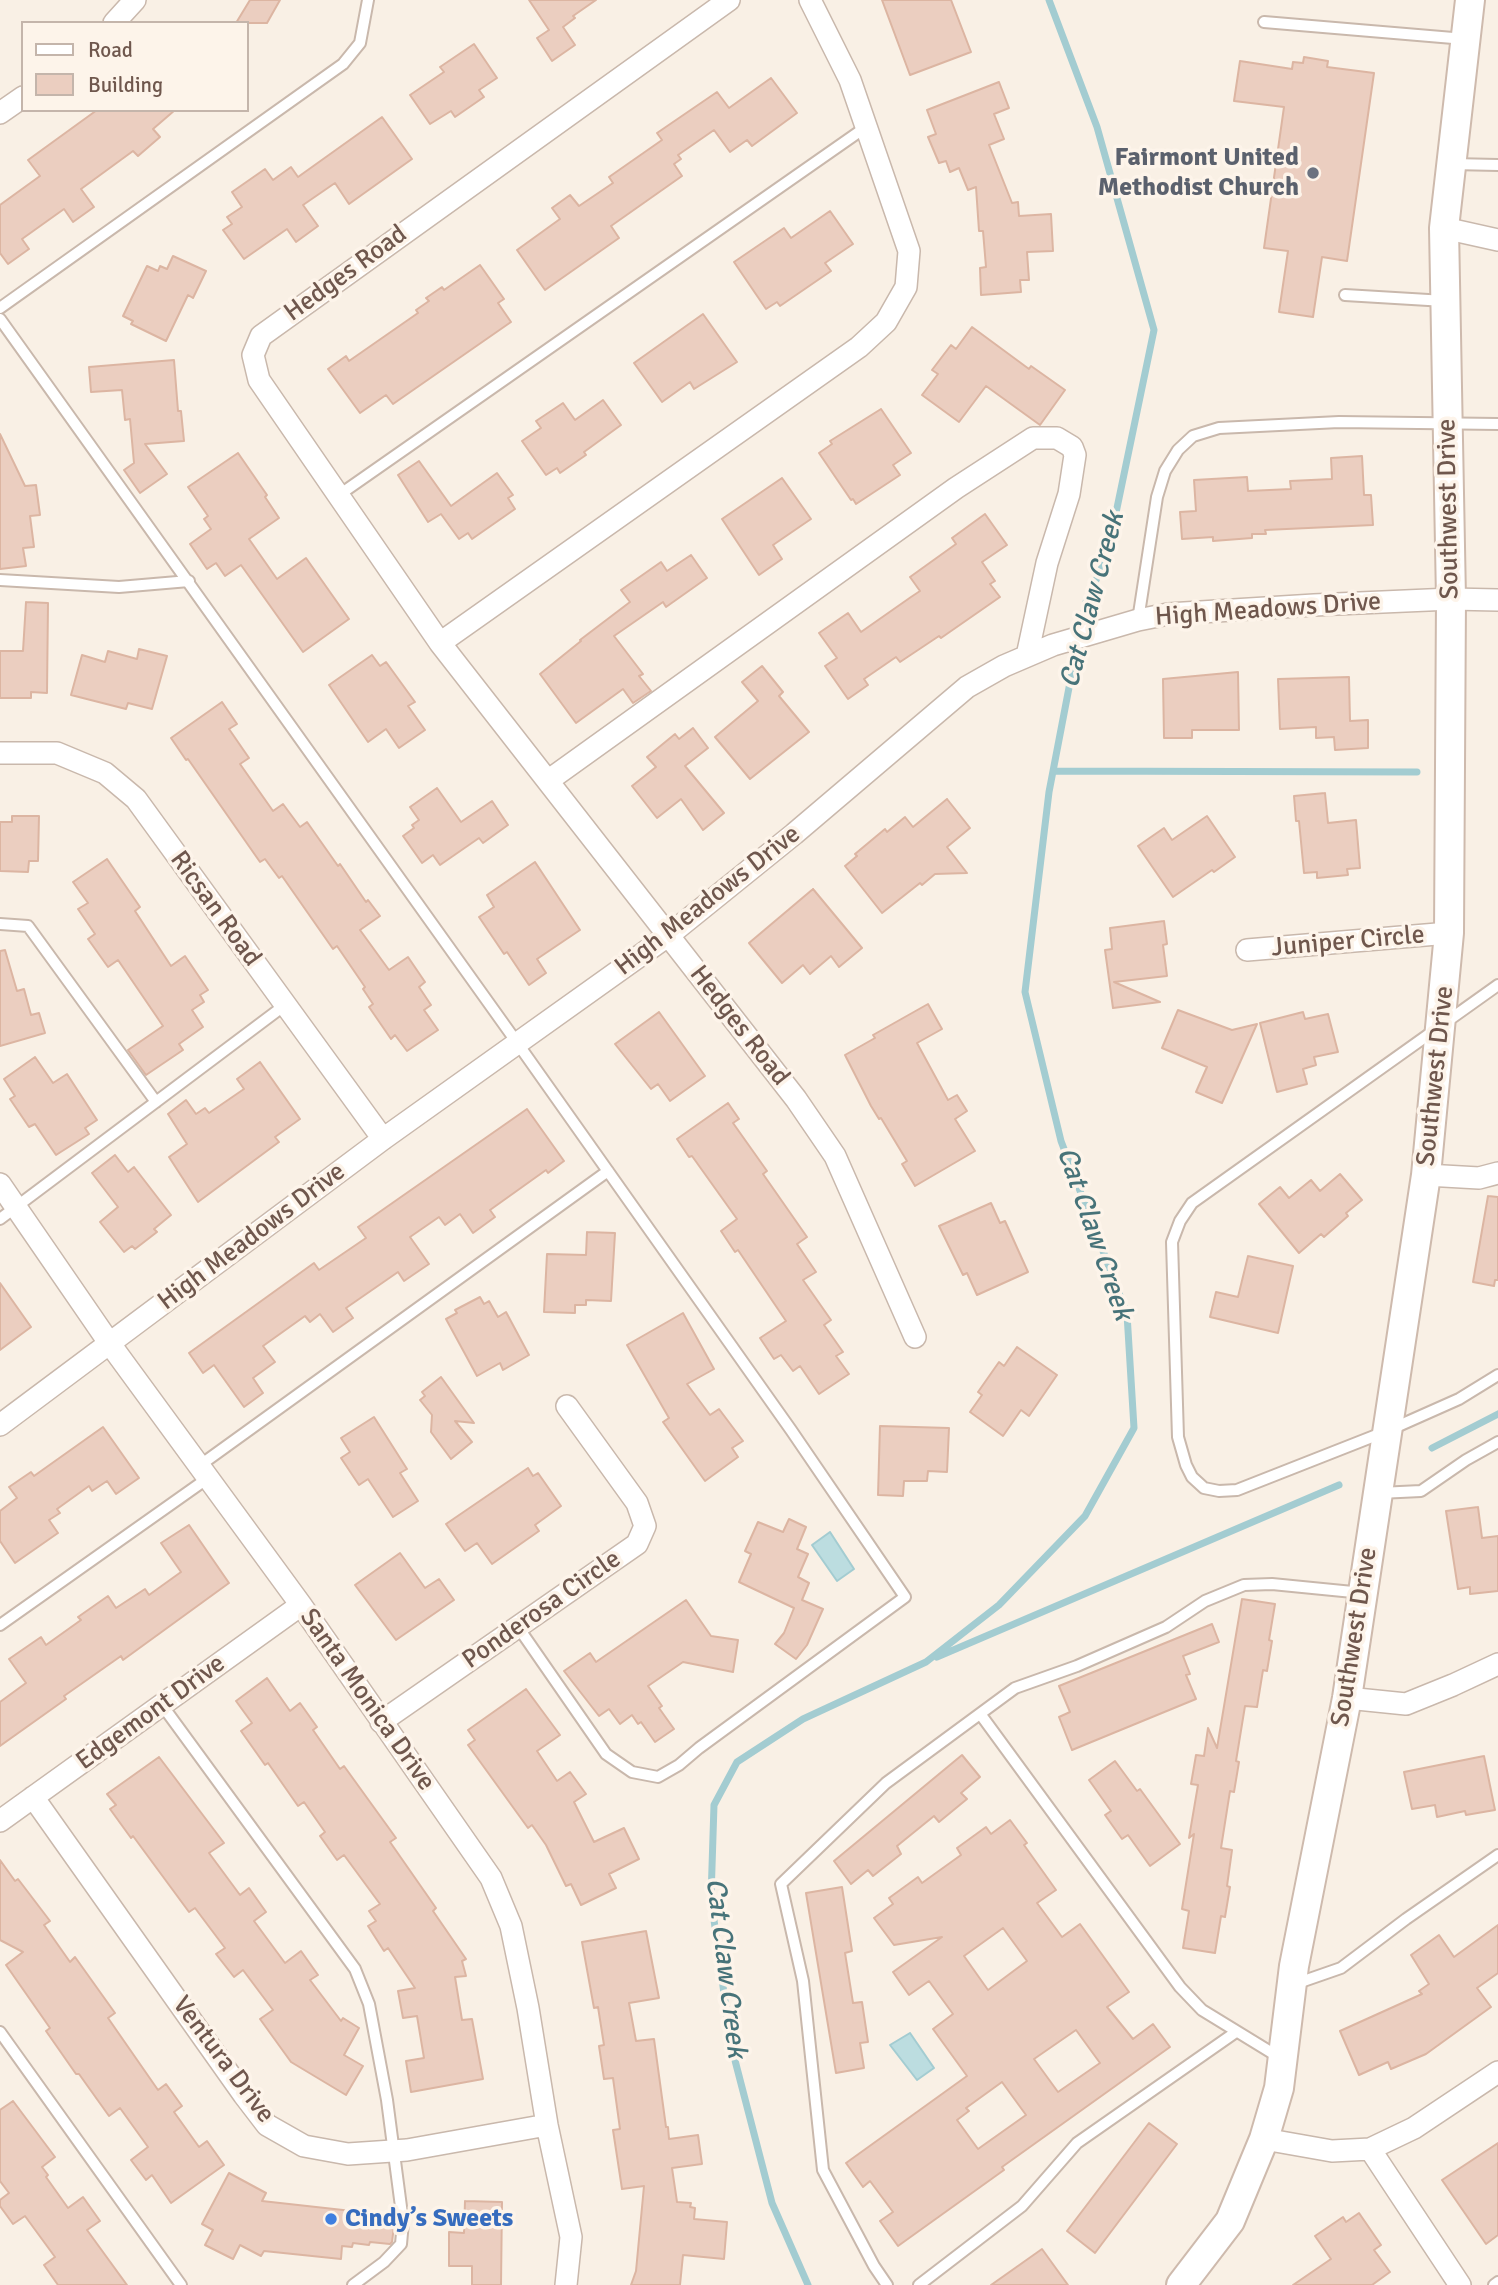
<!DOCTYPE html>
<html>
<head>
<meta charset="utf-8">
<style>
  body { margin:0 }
  #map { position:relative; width:1498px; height:2285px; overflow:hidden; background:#f9f0e5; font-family:Signika,sans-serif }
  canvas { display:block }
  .legend { position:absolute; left:21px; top:21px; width:228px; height:91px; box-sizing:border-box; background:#fdf4ea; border:2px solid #c4b5ab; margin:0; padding:9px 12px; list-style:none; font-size:21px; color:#6f574d }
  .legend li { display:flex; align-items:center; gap:14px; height:35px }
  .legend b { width:35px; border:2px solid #c4b5ab }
</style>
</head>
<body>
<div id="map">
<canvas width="1498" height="2285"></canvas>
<ul class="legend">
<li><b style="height:9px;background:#fff"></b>Road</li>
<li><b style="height:19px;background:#ebcec0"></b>Building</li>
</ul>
</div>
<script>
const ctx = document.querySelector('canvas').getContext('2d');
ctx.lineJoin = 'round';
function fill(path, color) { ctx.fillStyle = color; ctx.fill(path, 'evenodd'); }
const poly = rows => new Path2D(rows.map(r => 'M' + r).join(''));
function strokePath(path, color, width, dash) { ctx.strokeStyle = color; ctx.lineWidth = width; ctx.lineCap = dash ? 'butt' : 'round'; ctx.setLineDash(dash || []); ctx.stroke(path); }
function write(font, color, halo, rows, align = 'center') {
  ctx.font = font + ' Signika,sans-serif'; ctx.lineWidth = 7; ctx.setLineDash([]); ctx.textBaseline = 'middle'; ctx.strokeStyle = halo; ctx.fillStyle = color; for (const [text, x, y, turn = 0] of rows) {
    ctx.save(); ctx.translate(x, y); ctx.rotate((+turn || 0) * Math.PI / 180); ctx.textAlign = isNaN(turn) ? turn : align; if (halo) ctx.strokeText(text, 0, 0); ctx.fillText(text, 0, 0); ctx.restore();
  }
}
const water = poly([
  [830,1532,854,1569,837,1581,812,1545,830,1532],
  [910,2033,934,2068,917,2080,890,2045,910,2033]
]);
fill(water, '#bcdde0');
strokePath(water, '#a3ccd1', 2);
strokePath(poly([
  [1053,771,1417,772],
  [1432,1448,1498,1414],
  [937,1657,1339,1485],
  [808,2285,772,2203,731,2045,711,1898,714,1805,737,1762,803,1719,926,1662,999,1605,1085,1516,1134,1428,1127,1314,1061,1141,1025,992,1049,792,1072,672,1086,602,1107,556,1154,330,1097,127,1049,0]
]), '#a3ccd1', 7);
const building = poly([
  [250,0,280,0,267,23,236,23,250,0],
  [529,0,596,0,573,16,575,18,563,27,575,45,552,61,537,38,549,30,529,0],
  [882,0,951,0,971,52,910,75,882,0],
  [474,44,497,78,479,90,484,97,455,117,451,111,430,124,410,95,444,72,440,67,474,44],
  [1304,57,1328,61,1327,67,1374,73,1347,261,1322,257,1313,317,1279,312,1288,251,1264,248,1284,107,1234,101,1240,61,1292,69,1293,62,1303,63,1304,57],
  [771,78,797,113,752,146,747,140,730,152,714,130,678,155,681,159,674,164,682,176,611,226,619,238,545,290,517,250,560,219,552,208,570,195,579,206,613,183,609,177,662,140,657,133,717,92,729,108,771,78],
  [999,82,1009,108,994,114,1004,139,989,145,1012,203,1018,202,1019,216,1051,214,1053,251,1027,252,1029,280,1020,280,1021,292,981,295,980,268,986,267,983,231,979,231,976,187,968,190,959,168,950,172,946,161,939,163,928,137,936,134,927,110,999,82],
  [97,110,175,110,153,129,160,137,138,156,133,151,81,189,94,207,73,222,64,209,22,239,29,249,8,264,0,253,0,205,40,176,28,160,97,110],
  [382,117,412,159,349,204,335,183,303,205,318,226,296,242,287,229,244,259,223,230,232,224,227,217,242,207,232,192,265,169,273,180,291,167,298,177,382,117],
  [830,211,853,244,825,263,831,271,780,306,777,302,766,309,734,262,784,228,791,238,830,211],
  [173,256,206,271,193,298,188,295,166,341,131,324,133,321,123,316,147,266,158,271,160,266,167,269,173,256],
  [480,265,504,299,498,303,511,322,393,404,386,395,360,413,328,369,346,356,349,361,418,313,416,310,429,301,426,298,442,287,444,290,480,265],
  [703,314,737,362,694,389,690,382,662,402,634,363,703,314],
  [972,327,1029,369,1031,366,1065,390,1040,425,986,386,959,422,922,395,938,374,932,370,951,345,956,349,972,327],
  [174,360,178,411,181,411,184,441,145,444,167,474,140,493,124,470,134,463,130,419,125,420,122,390,91,392,89,367,174,360],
  [603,400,621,425,584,452,586,455,560,473,557,468,546,475,522,441,541,428,536,421,563,403,575,420,603,400],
  [881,409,911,453,893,465,900,475,856,504,853,499,851,500,819,453,832,444,830,441,881,409],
  [0,434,25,486,36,485,40,515,30,516,34,547,23,548,26,566,0,569,0,434],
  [238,453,267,495,265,497,279,518,249,539,277,579,306,558,349,619,303,652,241,565,225,576,216,563,207,569,190,544,211,529,204,519,208,516,188,487,238,453],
  [1362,456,1364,495,1371,495,1373,525,1265,530,1266,534,1252,534,1252,538,1213,541,1213,537,1182,539,1180,512,1196,511,1194,480,1247,477,1248,491,1291,489,1290,481,1332,479,1331,458,1362,456],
  [419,461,451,506,497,473,513,495,508,498,515,509,472,539,468,533,459,539,441,514,428,522,398,475,419,461],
  [782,478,811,519,773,545,782,559,759,575,722,519,782,478],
  [985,514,1007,545,982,562,995,581,990,584,1000,597,941,638,939,636,900,662,896,657,864,679,868,685,848,699,825,666,837,658,819,633,848,613,861,632,911,597,920,591,910,577,956,544,952,538,985,514],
  [691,555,707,578,666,607,663,602,614,636,643,674,639,676,651,691,633,703,623,689,576,723,540,674,581,641,580,640,630,602,621,590,661,562,667,571,691,555],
  [26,602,48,603,47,693,31,692,31,698,0,698,0,651,23,651,26,602],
  [139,649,167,656,152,709,128,703,126,709,71,695,82,655,105,662,108,651,137,659,139,649],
  [372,655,380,666,386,662,415,702,408,706,425,730,399,748,386,729,368,742,329,685,372,655],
  [762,666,783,692,779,696,809,732,750,779,715,737,758,701,742,682,762,666],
  [1238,672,1239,730,1192,730,1192,738,1164,738,1163,679,1238,672],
  [1349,677,1350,721,1368,720,1368,748,1335,750,1334,737,1316,738,1316,727,1280,729,1278,679,1349,677],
  [222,702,237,724,229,729,249,758,240,764,273,811,283,804,300,827,307,822,338,866,340,864,366,902,368,900,380,916,360,930,389,970,408,957,425,982,419,987,431,1005,424,1010,438,1030,407,1051,395,1035,391,1039,369,1007,373,1004,363,989,365,987,337,946,333,949,282,876,279,878,265,859,260,862,188,759,186,760,171,738,222,702],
  [693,728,708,748,685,766,724,813,703,830,681,799,657,818,632,786,656,767,647,757,675,734,679,739,693,728],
  [437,788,461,822,492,801,508,825,483,843,479,838,440,865,433,855,422,863,403,836,414,828,412,825,419,820,410,807,437,788],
  [1325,793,1328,823,1356,820,1360,868,1347,869,1348,875,1317,878,1317,872,1304,873,1299,821,1296,821,1294,796,1325,793],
  [947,799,970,828,947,847,967,873,935,874,922,885,920,883,882,913,845,866,857,856,855,854,885,829,887,832,905,817,913,827,947,799],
  [12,816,39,816,38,861,29,861,28,872,0,871,0,822,12,822,12,816],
  [1207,816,1235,857,1214,872,1212,870,1173,897,1138,846,1164,828,1172,840,1207,816],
  [107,859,140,907,135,911,171,966,185,956,208,990,200,995,204,1002,192,1010,203,1027,179,1044,183,1050,146,1075,128,1050,163,1026,118,960,108,967,88,939,95,934,78,909,88,903,73,882,107,859],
  [535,862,580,930,537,959,546,973,529,985,507,952,504,954,479,917,494,907,487,895,535,862],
  [813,889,862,948,839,967,831,956,810,974,803,965,782,983,749,943,813,889],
  [1164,921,1167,944,1163,945,1167,976,1114,982,1160,1002,1113,1008,1105,950,1112,949,1110,928,1164,921],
  [5,950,17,991,24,989,31,1015,39,1013,45,1033,0,1046,0,951,5,950],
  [928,1004,942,1029,917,1043,948,1100,957,1095,967,1111,955,1119,975,1151,915,1186,902,1164,907,1161,881,1118,879,1119,871,1106,845,1055,875,1038,873,1035,928,1004],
  [1178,1010,1232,1030,1257,1024,1222,1103,1196,1092,1207,1067,1162,1048,1178,1010],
  [659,1012,705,1076,670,1101,658,1084,651,1089,615,1044,659,1012],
  [1303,1012,1305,1019,1328,1014,1338,1052,1314,1057,1316,1065,1303,1069,1307,1084,1277,1092,1260,1023,1303,1012],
  [35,1057,53,1083,67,1074,97,1120,85,1128,89,1134,56,1155,35,1124,29,1127,10,1099,15,1096,4,1079,35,1057],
  [260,1062,300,1119,275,1137,279,1142,198,1202,169,1157,187,1144,168,1114,186,1100,196,1114,205,1108,209,1113,244,1089,237,1079,260,1062],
  [728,1103,739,1119,733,1123,767,1171,763,1174,807,1237,797,1244,816,1272,803,1280,831,1320,824,1325,843,1352,836,1356,849,1374,819,1394,800,1366,793,1371,781,1355,774,1359,760,1338,786,1321,738,1250,735,1252,721,1231,737,1219,692,1156,689,1157,677,1139,728,1103],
  [527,1109,564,1161,548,1173,546,1170,490,1210,495,1217,473,1233,460,1214,445,1225,439,1217,410,1237,429,1264,404,1281,398,1272,346,1308,353,1318,333,1332,320,1314,310,1322,305,1316,263,1346,275,1362,253,1378,263,1393,244,1407,214,1365,203,1373,189,1353,314,1263,319,1270,366,1238,358,1227,527,1109],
  [115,1155,128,1172,134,1167,171,1215,154,1229,157,1232,135,1249,132,1246,124,1252,100,1222,118,1207,92,1173,115,1155],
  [1340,1174,1362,1200,1346,1213,1348,1216,1324,1237,1321,1234,1299,1253,1259,1204,1280,1187,1289,1198,1311,1180,1320,1191,1340,1174],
  [1488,1196,1498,1197,1498,1280,1495,1280,1494,1286,1473,1282,1488,1196],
  [991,1203,1000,1223,1005,1221,1028,1272,977,1295,967,1273,963,1275,939,1226,991,1203],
  [587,1232,615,1233,611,1301,586,1300,586,1305,575,1305,575,1313,544,1312,547,1254,586,1255,587,1232],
  [1248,1256,1293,1266,1278,1333,1210,1317,1216,1292,1238,1297,1248,1256],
  [0,1283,31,1327,0,1350,0,1283],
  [480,1297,484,1304,489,1301,498,1317,506,1312,529,1355,503,1370,500,1363,477,1376,446,1319,457,1313,455,1310,480,1297],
  [683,1313,714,1369,687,1384,710,1415,719,1409,743,1441,732,1448,738,1457,705,1481,663,1422,669,1418,627,1345,683,1313],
  [1017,1347,1057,1375,1029,1416,1021,1410,1003,1436,970,1412,982,1395,978,1392,999,1362,1004,1366,1017,1347],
  [441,1377,474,1423,455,1421,472,1442,451,1459,431,1432,432,1415,420,1400,425,1396,422,1392,441,1377],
  [374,1417,407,1469,400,1473,418,1501,393,1517,368,1479,359,1485,341,1458,350,1452,341,1438,374,1417],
  [880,1426,949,1428,947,1472,928,1471,927,1481,904,1481,903,1496,878,1495,880,1426],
  [103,1427,139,1478,116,1494,107,1481,92,1491,89,1486,57,1509,60,1513,49,1520,58,1533,15,1563,0,1541,0,1511,17,1498,9,1487,31,1472,34,1476,103,1427],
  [528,1468,533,1476,538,1473,561,1506,535,1525,539,1531,492,1564,477,1543,465,1551,446,1524,528,1468],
  [1478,1507,1482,1538,1498,1536,1498,1591,1470,1594,1470,1587,1458,1589,1446,1511,1478,1507],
  [789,1519,806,1527,797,1549,808,1554,798,1577,809,1583,802,1600,823,1609,807,1645,796,1659,775,1644,784,1633,794,1608,739,1582,751,1554,745,1551,758,1522,783,1532,789,1519],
  [189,1525,229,1583,123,1660,121,1656,64,1696,66,1699,0,1746,0,1702,26,1683,9,1659,41,1637,46,1645,81,1620,78,1617,108,1596,116,1608,145,1589,149,1595,181,1572,161,1543,189,1525],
  [400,1553,425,1588,439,1579,454,1600,396,1640,355,1585,400,1553],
  [1242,1599,1275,1604,1269,1640,1272,1641,1267,1671,1263,1670,1257,1707,1245,1706,1236,1761,1239,1762,1234,1792,1230,1791,1221,1848,1232,1850,1227,1886,1230,1887,1225,1917,1221,1916,1215,1953,1183,1948,1189,1911,1182,1909,1194,1834,1189,1838,1198,1785,1191,1784,1196,1755,1204,1756,1208,1728,1217,1748,1242,1599],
  [686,1600,711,1636,738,1640,733,1672,683,1662,648,1686,662,1706,659,1708,674,1729,655,1742,641,1722,638,1724,632,1715,620,1724,609,1709,599,1716,564,1671,590,1653,596,1662,686,1600],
  [1212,1624,1219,1642,1183,1656,1190,1674,1186,1675,1196,1699,1072,1750,1059,1717,1070,1712,1059,1686,1212,1624],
  [267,1678,290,1711,300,1703,317,1727,313,1730,340,1769,344,1766,396,1838,390,1842,436,1908,433,1911,466,1959,462,1961,466,1976,455,1977,462,2020,472,2019,483,2079,411,2092,406,2061,424,2058,417,2016,403,2018,398,1991,415,1988,388,1948,384,1951,368,1926,376,1921,369,1911,380,1904,344,1855,337,1860,320,1836,325,1832,304,1802,298,1806,268,1763,265,1765,241,1731,252,1723,236,1701,267,1678],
  [526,1689,560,1735,537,1751,557,1781,570,1772,586,1794,574,1802,594,1842,624,1828,639,1859,609,1874,616,1888,581,1905,571,1884,566,1886,546,1845,532,1825,528,1828,468,1745,475,1740,468,1730,526,1689],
  [962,1755,980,1777,961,1793,967,1799,939,1822,934,1816,897,1846,901,1854,873,1876,868,1870,851,1884,834,1861,962,1755],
  [1484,1756,1495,1810,1466,1815,1465,1811,1437,1817,1435,1805,1412,1809,1404,1772,1484,1756],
  [159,1757,224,1843,209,1853,240,1895,249,1888,266,1912,254,1921,285,1963,301,1951,318,1975,310,1980,341,2021,343,2018,359,2028,344,2055,363,2066,346,2095,291,2062,260,2019,273,2010,243,1970,234,1977,216,1954,225,1948,195,1908,189,1912,133,1836,131,1838,110,1809,116,1805,107,1794,159,1757],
  [1115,1761,1137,1791,1140,1789,1180,1844,1150,1866,1128,1835,1122,1839,1105,1815,1111,1811,1089,1780,1115,1761],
  [1010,1820,1027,1843,1024,1845,1056,1890,1037,1903,1062,1937,1080,1924,1129,1992,1107,2007,1133,2039,1153,2024,1170,2047,1002,2167,1004,2170,898,2246,880,2221,893,2212,870,2181,863,2187,846,2163,967,2076,933,2029,953,2014,929,1981,909,1995,893,1972,942,1937,894,1945,874,1918,893,1904,889,1898,918,1877,922,1883,961,1855,957,1848,986,1827,991,1834,1010,1820],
  [1003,1928,1027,1961,988,1990,964,1956,1003,1928],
  [1076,2030,1100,2063,1058,2092,1034,2059,1076,2030],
  [1002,2082,1026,2115,978,2149,957,2120,969,2111,966,2108,1002,2082],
  [0,1860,15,1881,18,1879,50,1921,44,1925,70,1962,75,1957,115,2013,108,2018,158,2090,166,2084,182,2106,174,2112,199,2147,207,2141,224,2165,171,2203,152,2175,146,2180,131,2160,148,2147,120,2108,109,2116,79,2074,76,2074,46,2031,50,2028,6,1965,23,1952,0,1940,0,1860],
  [842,1887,852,1951,845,1953,853,2003,862,2002,868,2042,860,2043,864,2068,836,2073,806,1893,842,1887],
  [1498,1925,1498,1973,1477,1988,1491,2007,1426,2054,1391,2069,1388,2062,1359,2075,1340,2031,1422,1994,1419,1991,1429,1984,1411,1955,1439,1935,1454,1957,1498,1925],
  [646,1931,659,1998,629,2003,636,2041,654,2039,666,2127,668,2127,669,2139,698,2135,702,2164,672,2168,677,2202,691,2203,690,2207,695,2208,694,2219,727,2222,724,2259,683,2255,680,2285,631,2285,636,2271,644,2186,622,2189,613,2130,620,2129,613,2078,604,2079,599,2046,604,2045,598,2007,594,2008,582,1942,646,1931],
  [13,2101,55,2157,42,2167,48,2175,46,2177,68,2208,83,2197,100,2221,87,2230,127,2285,58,2285,44,2265,55,2257,25,2216,13,2224,0,2206,0,2200,9,2193,0,2181,0,2110,13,2101],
  [1149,2123,1177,2144,1095,2253,1067,2231,1149,2123],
  [1498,2143,1498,2235,1486,2244,1442,2180,1498,2143],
  [229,2173,266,2193,262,2201,379,2214,379,2216,395,2218,392,2242,390,2244,370,2242,369,2245,353,2243,352,2247,342,2246,341,2259,264,2251,261,2256,240,2245,233,2259,205,2245,213,2230,202,2224,229,2173],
  [465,2201,502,2202,501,2285,472,2285,472,2266,449,2266,449,2232,464,2233,465,2201],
  [1359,2213,1381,2245,1374,2250,1390,2272,1372,2285,1293,2285,1331,2259,1315,2236,1343,2217,1346,2222,1359,2213],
  [1042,2249,1068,2285,991,2285,1042,2249]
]);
fill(building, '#ebcec0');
strokePath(building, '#dcb5a2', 2);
const lane = poly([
  [1264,22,1465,39],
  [1452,164,1498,165],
  [1345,295,1445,301],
  [0,308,343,64,360,43,368,0],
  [0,319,518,1044,791,1430,905,1597,699,1748,679,1765,658,1777,632,1772,606,1754,518,1627],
  [339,495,866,127],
  [0,580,119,587,189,581],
  [1138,620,1157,497,1165,471,1178,450,1193,436,1219,428,1339,422,1498,424],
  [0,924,28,926,156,1102],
  [1498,985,1192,1203,1180,1221,1172,1242,1178,1437,1186,1465,1192,1477,1204,1488,1219,1491,1237,1490,1387,1431,1459,1399,1498,1375],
  [0,1219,285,1005],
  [199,1466,608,1171],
  [1379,1493,1421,1491,1466,1460,1498,1442],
  [0,1625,208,1478],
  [162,1705,355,1969,369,2004,387,2100,403,2222,401,2244,384,2262,353,2285],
  [981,1715,1180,1987,1202,2010,1282,2059],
  [1295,1984,1341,1968,1406,1919,1498,1855],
  [0,2032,181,2285],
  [887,2285,874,2266,823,2170,803,1981,781,1884,886,1783,1015,1688,1077,1666,1166,1627,1205,1601,1244,1585,1272,1584,1363,1593],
  [919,2285,1022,2206,1077,2143,1236,2032],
  [1494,2285,1498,2282]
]);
const street = poly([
  [729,0,261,336,253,355,259,380,440,643,859,347,886,322,906,287,909,251,850,80,810,0],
  [114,23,135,0],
  [0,113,23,97],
  [1444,228,1498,240],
  [440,643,796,1099,835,1156,915,1337],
  [0,753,57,753,105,773,136,799,383,1139],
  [549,780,956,488,1033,438,1057,438,1072,447,1075,455,1069,494,1047,563,1027,656],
  [1247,950,1449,933],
  [1426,1175,1479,1178,1498,1173],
  [0,1184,110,1344,301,1605,491,1878,511,1926,528,2008,547,2125,571,2237,566,2285],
  [0,1425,383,1139,669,935,794,834,967,687,1004,666,1053,645,1138,620,1168,614,1314,605,1451,599,1498,600],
  [1347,1698,1406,1704,1453,1685,1498,1664],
  [381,1722,637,1544,645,1526,637,1503,567,1406],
  [33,1797,244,2095,267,2125,304,2146,348,2154,407,2150,547,2125],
  [0,1821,301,1605],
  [1264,2139,1332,2151,1370,2149,1414,2128,1498,2072],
  [1370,2149,1460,2285]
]);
const secondary = poly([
  [1181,2285,1230,2221,1264,2139,1279,2088,1294,1966,1347,1698,1426,1175,1449,933,1451,599,1444,228,1470,0]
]);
strokePath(lane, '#c9b8ac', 14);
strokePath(street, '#c9b8ac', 24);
strokePath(secondary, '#cebaad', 32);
strokePath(lane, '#fff', 10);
strokePath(street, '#fff', 21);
strokePath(secondary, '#fff', 28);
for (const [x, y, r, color] of [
  [1313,173,7,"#6b7280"],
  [331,2219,7,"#3f7fe0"]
]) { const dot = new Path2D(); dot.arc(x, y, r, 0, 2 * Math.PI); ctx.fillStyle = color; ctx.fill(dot); strokePath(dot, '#fdf4ea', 2.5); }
write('bold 26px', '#5b616d', '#fdf4ea', [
  ["Fairmont United",1299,158],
  ["Methodist Church",1299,188]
], 'right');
write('26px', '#6f574d', '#fdf4ea', [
  ["Hedges Road",346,274,-36],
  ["Southwest Drive",1449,509,-91],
  ["High Meadows Drive",1268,610,-4],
  ["High Meadows Drive",708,901,-38],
  ["Ricsan Road",215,909,54],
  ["Juniper Circle",1348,942,-5],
  ["Hedges Road",739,1026,52],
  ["Southwest Drive",1436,1076,-84],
  ["High Meadows Drive",252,1237,-37],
  ["Ponderosa Circle",542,1610,-35],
  ["Southwest Drive",1355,1637,-81],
  ["Santa Monica Drive",367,1700,55],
  ["Edgemont Drive",151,1713,-36],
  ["Ventura Drive",223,2060,53]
]);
write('bold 26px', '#366cbe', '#fdf4ea', [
  ["Cindy’s Sweets",345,2219]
], 'left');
write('italic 28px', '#477379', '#fdf4ea', [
  ["Cat Claw Creek",1093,600,-75],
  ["Cat Claw Creek",1094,1234,71],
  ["Cat Claw Creek",725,1968,83]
]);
</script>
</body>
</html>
